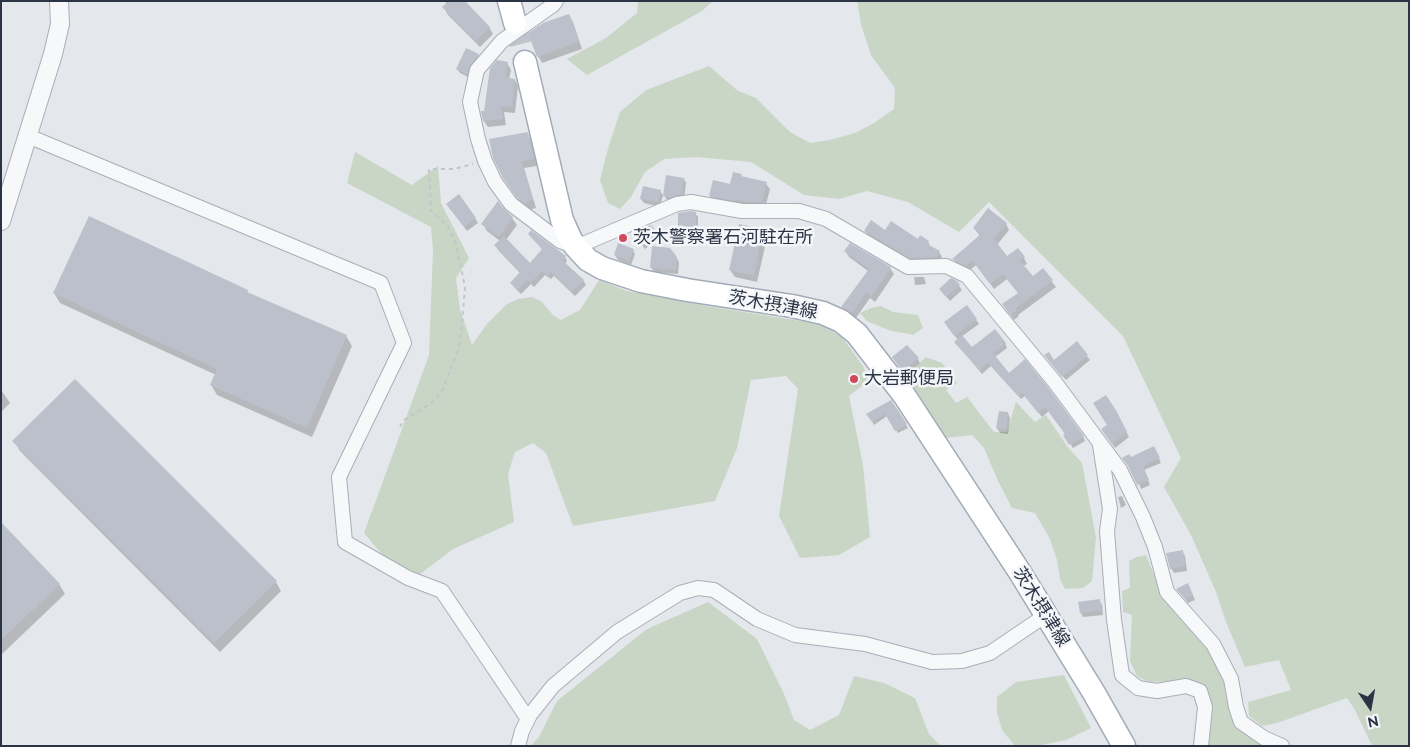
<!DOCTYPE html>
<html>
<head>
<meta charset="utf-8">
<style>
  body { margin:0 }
  #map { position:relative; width:1410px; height:747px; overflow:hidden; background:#e4e7ec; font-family:Raleway,sans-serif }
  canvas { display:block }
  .frame { position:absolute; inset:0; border:2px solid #2b3445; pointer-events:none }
  .north { position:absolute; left:1345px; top:682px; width:50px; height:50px; -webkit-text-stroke:4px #f4f6f9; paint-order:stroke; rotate:168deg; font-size:14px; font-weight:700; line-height:20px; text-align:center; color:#2b3445 }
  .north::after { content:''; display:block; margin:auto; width:18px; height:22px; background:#2b3445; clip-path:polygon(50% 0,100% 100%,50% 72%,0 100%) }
</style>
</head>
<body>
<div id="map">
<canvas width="1410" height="747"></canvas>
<div class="frame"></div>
<div class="north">N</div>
</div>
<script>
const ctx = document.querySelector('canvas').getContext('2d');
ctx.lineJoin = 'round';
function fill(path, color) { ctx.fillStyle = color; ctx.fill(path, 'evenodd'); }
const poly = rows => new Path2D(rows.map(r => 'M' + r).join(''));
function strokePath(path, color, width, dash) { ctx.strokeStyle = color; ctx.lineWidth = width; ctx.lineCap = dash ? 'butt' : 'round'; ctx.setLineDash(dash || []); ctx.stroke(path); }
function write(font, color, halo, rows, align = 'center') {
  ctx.font = font + ' Raleway,"Noto Sans JP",sans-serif'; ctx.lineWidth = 5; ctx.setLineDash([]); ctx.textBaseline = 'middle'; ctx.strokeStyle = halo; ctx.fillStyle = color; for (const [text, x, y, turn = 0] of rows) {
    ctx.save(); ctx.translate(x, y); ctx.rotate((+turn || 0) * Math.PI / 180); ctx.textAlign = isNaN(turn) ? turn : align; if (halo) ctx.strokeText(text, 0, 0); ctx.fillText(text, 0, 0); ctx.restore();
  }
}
fill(poly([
  [638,1,713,1,702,11,587,75,567,59,606,38,637,13],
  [857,1,1409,1,1409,746,1372,746,1355,710,1347,698,1277,723,1262,726,1249,716,1248,702,1291,690,1279,660,1245,667,1226,622,1216,592,1191,535,1164,487,1181,458,1123,336,989,202,959,232,908,202,867,191,839,199,804,195,751,162,697,157,664,159,645,172,631,197,620,209,608,203,600,180,609,145,620,112,646,90,709,66,738,91,756,98,790,132,810,143,830,140,855,133,874,123,894,109,895,88,871,55,861,24],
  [355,152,412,185,438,166,441,203,469,258,456,278,460,309,472,345,487,324,507,304,518,299,532,297,542,302,553,315,561,320,580,310,599,280,627,291,712,307,801,321,823,326,842,337,863,366,869,380,849,396,863,465,870,537,839,555,800,558,779,516,798,389,786,376,751,380,737,448,715,501,573,526,546,453,533,443,515,452,508,474,514,522,453,549,407,584,364,533,429,355,433,251,431,227,347,183],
  [881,306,893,312,918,315,923,328,913,335,910,334,891,331,867,321,860,313,871,308],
  [926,357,942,363,957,383,946,390,956,403,967,397,994,432,1007,432,1016,402,1035,422,1046,415,1067,446,1082,463,1096,537,1092,581,1083,588,1065,589,1060,579,1057,560,1050,539,1035,513,1012,508,998,481,984,448,972,435,945,438,904,377],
  [1146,555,1161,592,1209,645,1225,680,1231,706,1269,746,1207,746,1210,706,1189,681,1148,682,1137,676,1130,661,1132,615,1123,612,1122,591,1130,588,1129,561,1137,557],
  [708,602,757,639,784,694,794,720,810,730,839,715,854,676,884,683,915,698,929,734,941,746,531,746,539,737,557,701,647,629],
  [1064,675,1091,728,1066,740,1037,746,1015,746,1002,730,997,713,997,697,1016,682]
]), '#c9d6c5');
fill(poly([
  [445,1,463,1,489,27,493,34,480,47,448,15,444,8,447,5],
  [569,15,573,22,582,49,542,63,538,56],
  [466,50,478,55,481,59,470,78,460,73,457,69],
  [507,63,511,70,509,79,515,80,518,86,515,113,504,112,506,125,488,127,484,121],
  [527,133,531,140,537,166,524,168,536,208,529,210,523,205,508,185],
  [741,175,742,177,766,184,770,189,765,208,713,202,710,196,731,185],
  [684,179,686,183,684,199,674,201,667,200,664,195],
  [660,191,663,195,660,207,644,203,641,199],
  [450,208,475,218,478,223,467,231],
  [695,213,698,217,698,237,682,237,679,233],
  [512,218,517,225,506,240,530,265,543,250,529,234,565,257,567,261,565,264,583,280,586,285,575,296,554,276,551,279,545,275,534,287,531,284,521,294,514,287,511,283,520,273,498,250,496,246,500,241,487,231,483,224],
  [1006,224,1009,230,997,245,1007,258,1024,258,1027,264,1023,266,1033,278,1043,270,1056,287,1018,315,1019,316,1014,320,1007,310,1019,294,1007,279,994,289,976,265,969,271,957,265,954,259,980,236,974,228],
  [650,226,659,238,645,249,634,235],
  [762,230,767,238,757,282,735,277,730,270],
  [865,231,928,242,930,246,939,252,942,257,939,262,914,262,868,235],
  [633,250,635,254,631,265,618,260,615,255],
  [845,251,890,268,894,274,875,302,870,298,856,318,846,313,843,307,868,271,849,257],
  [676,257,679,262,678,274,654,272,651,267],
  [914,277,924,277,926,284,915,285],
  [956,282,962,290,950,301,943,293],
  [247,291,249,294,346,336,352,346,312,437,217,395,211,385,216,375,60,303,54,293],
  [967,307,979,324,961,337,972,349,1005,343,1007,348,995,357,1008,375,1083,436,1085,441,1073,448,1065,436,1066,435,1049,411,1042,417,1025,396,1021,399,991,366,982,374,959,346,958,340,948,327],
  [1077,343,1090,360,1066,380,1048,360,1054,362],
  [918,359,920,363,906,375,896,362],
  [1,390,10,403,1,412],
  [891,401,908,428,898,433,887,416,874,425,868,414],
  [1000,412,1008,413,1010,418,1008,434,1000,433,997,428],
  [1119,418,1129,437,1115,448,1105,434],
  [14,441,276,582,281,591,220,652,20,451],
  [1156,452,1161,463,1144,470,1150,485,1141,489,1130,458],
  [1122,496,1126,505,1121,508,1118,497],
  [1,524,59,584,65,594,1,655],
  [1182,551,1185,556,1187,571,1174,573,1171,568],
  [1190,589,1195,600,1188,603,1178,590],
  [1099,600,1102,605,1103,615,1083,617,1081,613]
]), '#0003');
fill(poly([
  [449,1,465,1,490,27,476,41,442,7],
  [569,14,579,42,537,57,528,33,543,23],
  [466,48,479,54,470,65,467,74,456,69],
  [497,60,508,62,505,77,515,79,512,107,501,106,503,119,483,121,481,111,484,111,490,68],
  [528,132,534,159,521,161,533,200,524,203,517,198,503,178,493,158,489,139],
  [733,172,742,174,741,176,767,182,762,202,747,202,735,199,735,201,709,196,713,180,730,184],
  [666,175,684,178,682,194,671,197,663,196],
  [643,186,661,190,658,202,640,199],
  [459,194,476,218,464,227,446,204],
  [498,201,504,209,513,217,499,237,481,224],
  [988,208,1007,223,994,239,1007,256,1018,248,1025,257,1020,261,1033,276,1043,268,1053,280,1016,308,1017,310,1010,315,1002,304,1018,293,1003,274,990,284,972,260,966,266,952,259,981,234,973,228],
  [691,211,696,212,696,233,678,233,678,213],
  [89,216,248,290,247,292,347,335,307,428,210,385,217,369,53,293],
  [871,220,885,230,891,221,918,239,920,235,929,241,927,244,940,251,937,257,910,258,864,231],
  [739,224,763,229,754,276,729,270],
  [651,225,657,232,642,245,632,234,637,230],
  [531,230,566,256,562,260,584,280,572,292,551,272,548,276,542,271,531,283,528,280,518,290,510,283,520,272,494,245,504,236,530,263,542,249,528,234],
  [618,243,634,249,629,261,614,255],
  [850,243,891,267,872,296,866,293,852,313,841,307,869,269,844,251],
  [652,246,670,248,677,257,676,270,650,268],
  [951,278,957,281,960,285,946,297,939,289],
  [967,305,977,319,954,336,944,322],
  [995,329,1006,343,993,353,1009,373,1025,359,1047,386,1084,436,1069,445,1063,435,1065,434,1045,407,1038,413,1022,393,1018,396,988,363,979,370,954,342,962,335,972,347],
  [1077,341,1088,355,1062,377,1044,355,1049,352,1054,360],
  [907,345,919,358,902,371,892,357],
  [75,379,277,581,214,643,12,441],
  [1106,395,1117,412,1127,432,1112,444,1101,429,1107,425,1093,403],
  [891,400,907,424,895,431,885,414,872,422,866,414],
  [999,411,1008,412,1006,430,996,428],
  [1154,446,1160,458,1143,466,1149,480,1137,485,1128,466,1122,458,1129,454,1131,457],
  [1,522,60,584,1,640],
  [1183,550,1185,566,1170,569,1166,553],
  [1188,583,1193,595,1185,599,1176,589],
  [1100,599,1101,610,1080,613,1078,602]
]), '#bbc0ca');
strokePath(poly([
  [515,23,525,62]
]), '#bfc3cb', 22, [22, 11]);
const minor = poly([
  [556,1,553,5,502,41,477,70,470,102,478,139,485,161,495,182,511,204,560,241,576,247,677,204,691,202,742,211,799,211,826,219,908,267,946,266,967,276,1054,381,1120,470,1143,517,1155,547,1167,592,1213,644,1231,679,1236,707,1241,722,1264,738,1282,746],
  [28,136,381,283,404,343,339,477,345,542,408,578,442,591,528,719],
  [1100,445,1110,509,1107,531,1114,620,1122,675,1138,688,1157,691,1186,686,1200,691,1205,707,1201,746],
  [518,746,522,731,530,715,553,686,617,632,680,593,698,588,714,590,757,619,795,635,865,644,932,662,962,661,990,653,1046,615]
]);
const tertiary = poly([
  [1,221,53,54,60,24,59,1]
]);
const primary = poly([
  [509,1,515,23],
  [525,62,562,220,571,240,576,247,588,260,602,268,641,281,687,290,792,306,823,313,841,321,857,334,904,395,1021,574,1094,693,1124,746]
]);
strokePath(minor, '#a9aeb7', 16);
strokePath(tertiary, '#a9aeb7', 20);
strokePath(primary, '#a3abb8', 25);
strokePath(poly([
  [400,427,404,420,433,402,443,389,459,347,462,324,465,287,456,244,447,225,431,211,429,169,454,169,473,164]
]), '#c2c5cb', 2, [4, 4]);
strokePath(minor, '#f7f8fa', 14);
strokePath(tertiary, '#f7f8fa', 18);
strokePath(primary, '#fff', 22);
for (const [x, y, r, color] of [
  [623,238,5,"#d1495b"],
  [854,379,5,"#d1495b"]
]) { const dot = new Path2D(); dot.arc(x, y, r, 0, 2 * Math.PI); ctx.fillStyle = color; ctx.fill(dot); strokePath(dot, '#f4f6f9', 2); }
write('18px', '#2b3445', '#f4f6f9', [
  ["茨木警察署石河駐在所",633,238],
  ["大岩郵便局",864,379]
], 'left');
write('18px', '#2b3445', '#f4f6f9', [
  ["茨木摂津線",773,305,10],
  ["茨木摂津線",1041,607,58]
]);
</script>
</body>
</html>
